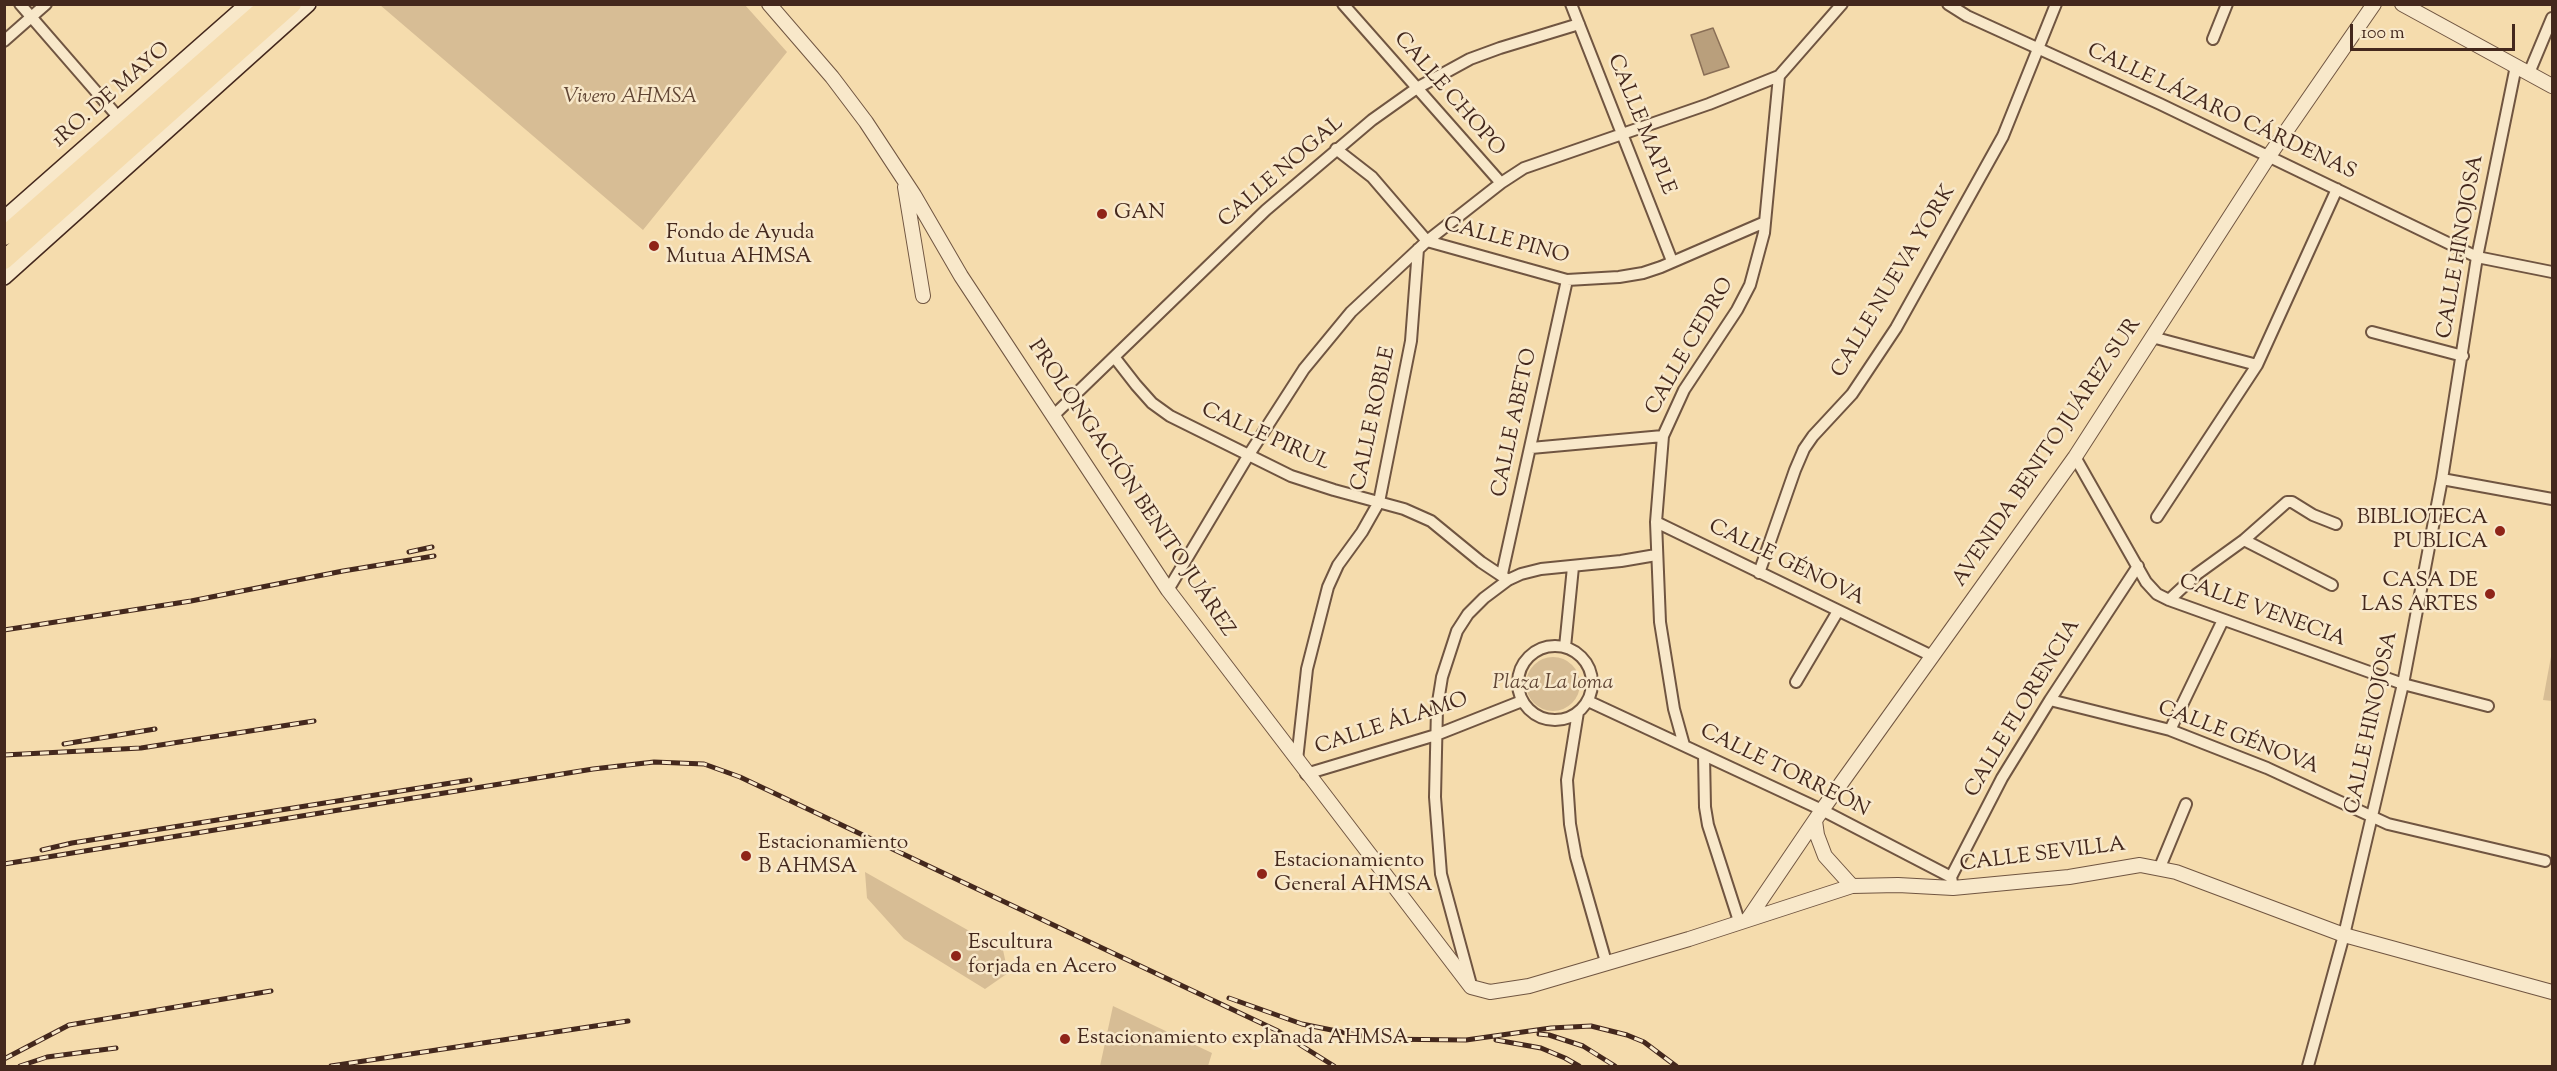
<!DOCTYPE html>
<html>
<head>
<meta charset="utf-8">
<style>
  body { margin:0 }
  #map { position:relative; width:2557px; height:1071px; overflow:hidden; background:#f5dcad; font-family:"Sorts Mill Goudy",serif }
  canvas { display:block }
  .frame { position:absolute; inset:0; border:6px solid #44281d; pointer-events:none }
  .scale { position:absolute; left:2350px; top:24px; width:165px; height:27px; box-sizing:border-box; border:3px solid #44281d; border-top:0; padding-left:8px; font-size:18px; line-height:21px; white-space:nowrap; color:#44281d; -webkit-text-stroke:4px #f8e8ca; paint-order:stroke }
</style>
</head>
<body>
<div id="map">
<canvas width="2557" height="1071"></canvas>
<div class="frame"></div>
<div class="scale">100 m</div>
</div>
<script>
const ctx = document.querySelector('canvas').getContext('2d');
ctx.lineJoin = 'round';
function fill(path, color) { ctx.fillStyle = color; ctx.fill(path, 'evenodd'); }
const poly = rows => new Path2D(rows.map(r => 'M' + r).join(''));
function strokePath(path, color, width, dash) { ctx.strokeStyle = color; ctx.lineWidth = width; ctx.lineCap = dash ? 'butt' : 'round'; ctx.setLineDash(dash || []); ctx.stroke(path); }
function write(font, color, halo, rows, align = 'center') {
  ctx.font = font + ' "Sorts Mill Goudy",serif'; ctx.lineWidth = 5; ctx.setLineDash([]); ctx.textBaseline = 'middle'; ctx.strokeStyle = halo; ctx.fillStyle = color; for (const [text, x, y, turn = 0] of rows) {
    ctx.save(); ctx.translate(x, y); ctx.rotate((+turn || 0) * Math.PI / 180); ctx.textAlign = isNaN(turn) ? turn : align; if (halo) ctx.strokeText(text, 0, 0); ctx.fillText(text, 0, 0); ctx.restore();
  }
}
fill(poly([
  [380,5,745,5,787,52,643,230],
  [2552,651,2552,701,2543,700],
  '1526 684a27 27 0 1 1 54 0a27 27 0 1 1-54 0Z',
  [865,872,1003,950,1008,973,985,989,904,939,867,898],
  [1113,1006,1212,1053,1208,1066,1100,1066]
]), '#d7bd95');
const water = poly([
  [1713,28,1729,67,1704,75,1691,35,1713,28]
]);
fill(water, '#b99f7c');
strokePath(water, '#8a6f56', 1.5);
const minor = poly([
  [20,4,119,118],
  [1343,4,1501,183],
  [1571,4,1672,261],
  [1948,4,1967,16,2160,104,2477,257,2552,272],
  [2213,39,2227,4],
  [4,41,46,4],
  [2529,73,2552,18],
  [1336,149,1372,177,1427,241,1567,280,1619,277,1643,273,1661,267,1765,222],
  [2372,332,2463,356],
  [2152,337,2257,365],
  [1115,358,1136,385,1152,403,1170,416,1291,476,1334,490,1404,509,1431,521,1481,562,1508,580],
  [1053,416,1266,210,1372,120,1417,88,1470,59,1500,48,1579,24],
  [1531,448,1663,436],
  [2075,457,2146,582,2157,594,2169,600,2403,684,2488,706],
  [2442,479,2552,499],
  [2157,517,2257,365,2337,189],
  [1656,522,1932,656],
  [2244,540,2332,585],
  [1759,573,1795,470,1804,449,1813,436,1852,394,1896,328,2003,136,2056,4],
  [1502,574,1567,280],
  [1168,590,1248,456,1304,369,1351,312,1427,241,1501,183,1524,168,1709,104,1779,76,1842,4],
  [2169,600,2197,574,2244,540,2287,502,2292,502,2313,515,2336,524],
  '1518 683a37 37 0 1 1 74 0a37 37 0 1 1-74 0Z',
  [1565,647,1573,567],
  [1796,682,1838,611],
  [2050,700,2170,730,2267,768,2388,824,2545,861],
  [1588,701,1822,810,1951,877,1953,888],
  [1578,712,1567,780,1570,824,1576,857,1606,962],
  [2170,730,2223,620],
  [1684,745,1674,709,1660,622,1656,522,1663,436,1684,390,1737,310,1750,285,1764,233,1779,76],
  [1704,755,1705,807,1708,825,1739,921],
  [1297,760,1307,669,1328,587,1338,565,1362,532,1379,502,1411,341,1418,249],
  [1306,774,1436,735,1522,701],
  [2160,867,2186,804],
  [1951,877,2002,778,2050,700,2138,566],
  [1470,981,1441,874,1435,797,1437,708,1442,677,1457,631,1468,614,1484,598,1508,580,1521,574,1541,569,1621,561,1656,555],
  [2308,1066,2344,935,2403,684,2442,479,2477,257,2516,66]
]);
const tertiary = poly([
  [769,4,832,77,866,122,914,195,961,276,1168,590,1471,987,1490,992,1529,986,1689,939,1852,886,1898,885,1953,888,2069,877,2140,865,2176,872,2344,935,2552,992],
  [2402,4,2552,86],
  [905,187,923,296],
  [1815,821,1817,835,1825,856,1852,886],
  [1748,919,1822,810,2075,457,2269,156,2374,4]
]);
const secondary = poly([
  [4,219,248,4],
  [4,277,308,4]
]);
const trunk = poly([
  [4,236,269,4],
  [4,260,292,4]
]);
strokePath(minor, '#705541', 14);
strokePath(tertiary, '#705541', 16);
strokePath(secondary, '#44281d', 18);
strokePath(trunk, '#44281d', 21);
strokePath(minor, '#f8e8ca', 10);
strokePath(tertiary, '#f8e8ca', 14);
strokePath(secondary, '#f8e8ca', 15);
strokePath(trunk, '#f5dcad', 18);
const rail = poly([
  [409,552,432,547],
  [4,630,191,601,343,571,434,556],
  [64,744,155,729],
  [4,755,141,748,314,721],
  [42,850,72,843,470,780],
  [4,864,593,769,654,762,704,764,740,777,1278,1031,1334,1066],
  [1229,998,1302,1024,1376,1039,1466,1040,1551,1028,1591,1026,1627,1035,1644,1042,1676,1066],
  [1539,1034,1549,1035,1583,1046,1615,1066],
  [1496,1040,1541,1048,1565,1058,1579,1066],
  [4,1059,69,1025,271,991],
  [20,1066,47,1057,116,1048],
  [331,1066,628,1021]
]);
strokePath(rail, '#44281d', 5);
strokePath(rail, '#f8e8ca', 3, [9]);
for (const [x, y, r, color] of [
  [1102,214,6,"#8f2418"],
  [654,246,6,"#8f2418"],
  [2500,531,6,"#8f2418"],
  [2490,594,6,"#8f2418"],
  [746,856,6,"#8f2418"],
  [1262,874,6,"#8f2418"],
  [956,956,6,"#8f2418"],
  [1065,1039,6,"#8f2418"]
]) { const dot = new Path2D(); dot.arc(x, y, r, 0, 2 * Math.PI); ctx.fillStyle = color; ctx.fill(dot); strokePath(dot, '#f8e8ca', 2); }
write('21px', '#44281d', '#f8e8ca', [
  ["CALLE CHOPO",1448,95,49],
  ["1RO. DE MAYO",112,96,-41],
  ["CALLE LÁZARO CÁRDENAS",2221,113,25],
  ["CALLE MAPLE",1640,125,68],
  ["CALLE NOGAL",1282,173,-41],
  ["CALLE PINO",1506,242,15],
  ["CALLE HINOJOSA",2462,247,-80],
  ["CALLE NUEVA YORK",1895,282,-59],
  ["CALLE CEDRO",1691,347,-60],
  ["CALLE ROBLE",1375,419,-78],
  ["CALLE ABETO",1516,423,-78],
  ["CALLE PIRUL",1265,438,24],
  ["AVENIDA BENITO JUÁREZ SUR",2048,453,-56],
  ["PROLONGACIÓN BENITO JUÁREZ",1130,489,56],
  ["CALLE GÉNOVA",1786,564,26],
  ["CALLE VENECIA",2262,612,20],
  ["CALLE FLORENCIA",2024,709,-59],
  ["CALLE HINOJOSA",2373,723,-78],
  ["CALLE ÁLAMO",1392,725,-18],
  ["CALLE GÉNOVA",2238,739,21],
  ["CALLE TORREÓN",1784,772,26],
  ["CALLE SEVILLA",2043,856,-7]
]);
write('italic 21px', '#614635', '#f8e8ca', [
  ["Vivero AHMSA",630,98],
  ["Plaza La loma",1553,684]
]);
write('21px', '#44281d', '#f8e8ca', [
  ["GAN",1114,214],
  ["Fondo de Ayuda",666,234],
  ["Mutua AHMSA",666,258],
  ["BIBLIOTECA",2488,519,"right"],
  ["PUBLICA",2488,543,"right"],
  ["CASA DE",2478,582,"right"],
  ["LAS ARTES",2478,606,"right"],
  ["Estacionamiento",758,844],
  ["B AHMSA",758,868],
  ["Estacionamiento",1274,862],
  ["General AHMSA",1274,886],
  ["Escultura",968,944],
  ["forjada en Acero",968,968],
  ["Estacionamiento explanada AHMSA",1077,1039]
], 'left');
</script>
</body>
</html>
